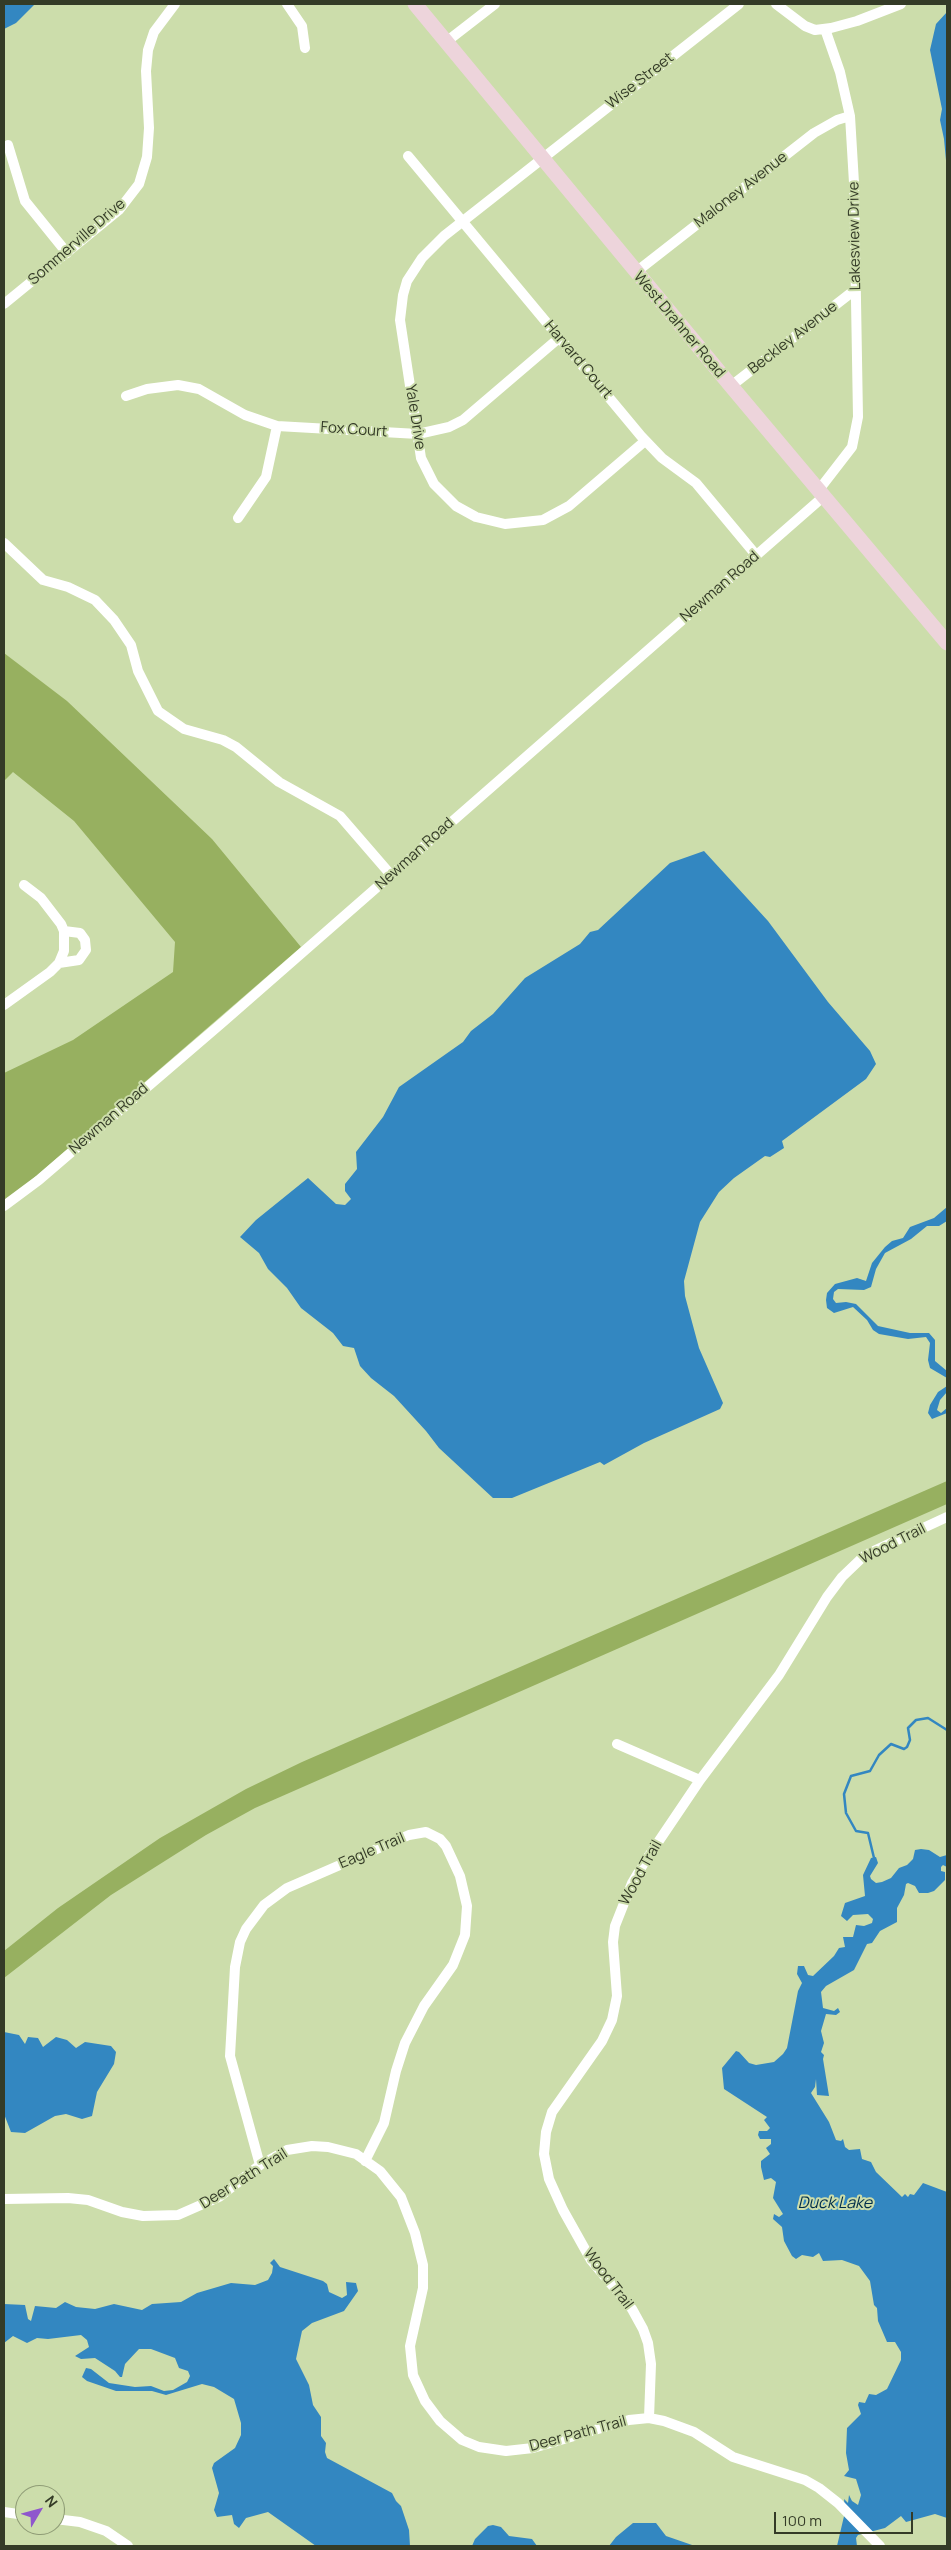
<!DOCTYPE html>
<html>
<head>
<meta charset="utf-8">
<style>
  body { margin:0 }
  #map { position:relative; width:951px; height:2550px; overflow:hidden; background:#ccddab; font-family:Manrope,sans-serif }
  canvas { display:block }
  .frame { position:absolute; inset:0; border:5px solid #343b27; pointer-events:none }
  .north { position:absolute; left:15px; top:2485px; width:50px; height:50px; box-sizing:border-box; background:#ccddab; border:1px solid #8f9c76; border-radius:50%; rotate:53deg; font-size:14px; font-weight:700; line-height:20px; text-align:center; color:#343b27 }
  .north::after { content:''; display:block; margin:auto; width:18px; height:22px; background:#8f56cd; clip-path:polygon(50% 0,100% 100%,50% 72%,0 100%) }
  .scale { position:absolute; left:774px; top:2512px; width:139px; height:22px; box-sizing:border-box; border:2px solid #343b27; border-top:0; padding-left:6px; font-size:15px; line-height:18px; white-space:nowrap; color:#343b27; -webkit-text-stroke:4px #ccddab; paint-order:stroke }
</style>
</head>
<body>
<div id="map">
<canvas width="951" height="2550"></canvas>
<div class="frame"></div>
<div class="north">N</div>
<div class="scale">100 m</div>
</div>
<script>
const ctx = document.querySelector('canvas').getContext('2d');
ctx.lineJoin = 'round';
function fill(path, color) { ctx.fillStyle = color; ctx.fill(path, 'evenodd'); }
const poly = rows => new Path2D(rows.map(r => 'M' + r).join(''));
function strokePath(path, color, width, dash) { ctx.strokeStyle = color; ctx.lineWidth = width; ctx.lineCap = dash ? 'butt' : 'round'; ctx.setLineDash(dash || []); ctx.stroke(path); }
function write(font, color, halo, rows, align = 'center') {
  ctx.font = font + ' Manrope,sans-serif'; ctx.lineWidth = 4; ctx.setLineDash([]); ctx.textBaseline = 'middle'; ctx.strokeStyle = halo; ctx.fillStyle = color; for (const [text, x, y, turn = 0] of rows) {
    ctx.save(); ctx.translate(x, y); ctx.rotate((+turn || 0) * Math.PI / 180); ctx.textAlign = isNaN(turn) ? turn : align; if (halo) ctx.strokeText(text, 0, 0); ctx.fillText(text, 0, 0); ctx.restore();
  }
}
fill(poly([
  [4,653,67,701,212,839,301,947,28,1183,4,1201,4,1073,73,1040,173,972,175,942,74,821,13,772,4,781],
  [947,1481,947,1504,255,1808,206,1835,111,1895,4,1978,4,1951,58,1908,160,1838,246,1789,302,1762]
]), '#97b060');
fill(poly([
  [4,4,35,4,16,23,4,29],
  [947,12,947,171,944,139,940,120,942,109,930,50,936,24],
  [704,851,768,921,828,1002,870,1051,876,1064,866,1079,782,1141,784,1148,770,1157,765,1156,734,1178,719,1192,700,1222,684,1281,685,1296,699,1348,723,1403,720,1409,644,1443,604,1465,600,1462,512,1498,493,1498,439,1448,426,1431,394,1396,371,1378,360,1366,354,1348,343,1346,333,1333,301,1308,287,1288,268,1269,259,1253,240,1237,256,1220,308,1178,336,1204,345,1205,351,1199,345,1191,345,1184,357,1169,356,1152,383,1117,399,1087,463,1042,471,1031,493,1014,525,978,580,944,590,932,598,930,670,863],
  [947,1207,947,1221,939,1226,927,1226,911,1239,885,1253,876,1269,871,1287,864,1290,838,1289,834,1292,833,1299,836,1303,846,1302,856,1304,878,1326,910,1333,929,1333,935,1340,935,1361,947,1371,947,1378,930,1368,928,1360,930,1343,926,1337,908,1339,879,1334,873,1330,867,1320,853,1307,834,1313,827,1308,826,1300,827,1293,835,1284,857,1278,866,1281,872,1263,885,1247,892,1241,903,1238,910,1227,934,1218],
  [947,1386,947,1392,940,1400,937,1410,941,1413,947,1408,947,1413,932,1419,928,1413,930,1405,938,1392],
  [921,1849,929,1850,940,1857,947,1855,947,1867,943,1865,941,1867,941,1871,945,1872,945,1880,934,1891,928,1893,919,1893,915,1886,908,1883,906,1884,904,1895,897,1908,897,1922,880,1931,872,1943,867,1944,854,1970,826,1986,821,1992,823,2008,834,2011,838,2008,840,2012,836,2015,826,2014,821,2031,824,2043,821,2052,824,2055,823,2059,829,2096,817,2095,816,2079,815,2087,811,2093,829,2122,836,2140,841,2141,843,2139,845,2147,849,2150,860,2149,862,2159,871,2162,876,2172,902,2197,905,2194,908,2197,910,2194,914,2195,923,2183,947,2192,947,2518,935,2514,906,2522,901,2516,885,2528,858,2535,856,2538,857,2546,837,2546,845,2512,844,2499,848,2503,849,2495,852,2501,858,2505,861,2495,856,2479,844,2476,849,2470,846,2453,847,2428,861,2414,858,2405,859,2402,865,2403,869,2394,876,2395,887,2389,901,2360,901,2352,895,2342,887,2342,878,2321,877,2308,874,2305,870,2281,859,2266,842,2260,823,2261,819,2253,813,2257,802,2255,796,2259,792,2256,784,2241,782,2227,773,2219,774,2214,779,2217,783,2214,773,2198,776,2182,771,2178,764,2180,761,2167,761,2161,770,2154,766,2148,771,2144,771,2139,760,2139,758,2135,759,2131,767,2131,770,2128,764,2120,767,2117,724,2089,722,2068,736,2051,739,2052,749,2063,756,2065,774,2062,783,2054,787,2048,798,1991,802,1983,797,1974,798,1966,804,1966,808,1975,813,1976,834,1956,839,1948,845,1947,843,1937,853,1937,856,1925,864,1926,872,1923,873,1919,868,1914,853,1915,847,1921,841,1916,845,1903,865,1896,863,1875,871,1858,876,1857,878,1863,870,1876,871,1879,876,1883,882,1882,891,1878,899,1868,907,1865,913,1859,915,1850],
  [4,2032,19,2035,25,2044,28,2037,38,2038,43,2047,56,2037,67,2040,76,2048,85,2042,111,2046,116,2052,114,2064,97,2092,92,2116,82,2119,66,2114,55,2116,25,2133,11,2132,4,2114],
  [274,2259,280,2267,323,2281,327,2284,329,2292,342,2298,347,2295,346,2282,356,2283,358,2291,344,2311,312,2323,302,2331,296,2359,309,2385,313,2405,321,2417,321,2436,326,2443,325,2452,327,2458,392,2493,396,2501,401,2506,409,2530,410,2546,316,2546,268,2512,246,2518,239,2528,234,2524,232,2515,217,2517,214,2510,219,2493,212,2468,214,2463,235,2448,241,2435,241,2423,234,2399,214,2387,202,2384,166,2395,152,2391,116,2391,87,2381,82,2377,86,2368,91,2369,109,2383,135,2387,151,2386,164,2391,173,2390,187,2382,190,2376,188,2371,179,2368,175,2358,151,2349,139,2349,125,2364,122,2377,120,2377,115,2371,95,2358,81,2359,75,2356,89,2347,87,2340,81,2335,48,2339,37,2338,27,2343,13,2336,4,2343,4,2304,25,2305,28,2319,31,2321,35,2306,56,2308,65,2302,76,2307,95,2309,114,2304,142,2310,152,2304,181,2302,197,2293,231,2283,255,2285,268,2280,272,2273,273,2266,270,2263],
  [633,2523,656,2523,666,2536,695,2546,609,2546,616,2537],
  [493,2525,501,2527,509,2536,532,2539,537,2546,472,2546,475,2539,488,2526]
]), '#3387c1');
strokePath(poly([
  [874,1858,868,1833,856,1831,846,1813,844,1794,851,1776,870,1771,879,1755,891,1744,904,1749,907,1747,910,1740,908,1728,916,1720,928,1718,947,1730]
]), '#3387c1', 2.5);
strokePath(poly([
  [287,4,302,26,305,48],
  [776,4,805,26,815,30,831,28,857,21,901,4],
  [446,42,495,4],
  [8,145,25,201,67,253],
  [408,156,641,436,662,458,696,483,756,555],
  [636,272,814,133,837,120,850,116],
  [4,304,119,210,139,184,147,157,149,128,146,71,148,50,154,32,175,4],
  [731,386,856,289],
  [126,396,147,389,178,385,199,389,245,415,277,426,418,434,449,427,463,420,559,338],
  [645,441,569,506,543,520,505,524,476,517,456,506,434,484,421,458,400,320,403,295,407,281,422,258,444,236,739,4],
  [818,491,852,447,858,417,854,183,850,116,840,72,825,29],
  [238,518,266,477,277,426],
  [4,543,43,580,68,587,95,600,114,620,131,645,138,671,158,711,184,729,223,740,236,747,279,782,340,816,391,875],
  [59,963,79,960,86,950,85,940,80,933,64,931],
  [4,1005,50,972,59,963,64,951,64,931,61,924,41,898,24,885],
  [4,1206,39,1180,223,1022,823,497],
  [617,1744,700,1780],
  [260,2165,230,2056,235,1967,240,1942,246,1929,264,1905,287,1888,409,1835,426,1832,440,1839,446,1846,460,1876,467,1906,465,1935,453,1965,424,2006,405,2043,396,2071,384,2123,365,2161],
  [4,2199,68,2198,88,2200,122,2212,143,2216,178,2215,219,2197,260,2165,287,2150,312,2146,328,2147,356,2154,380,2171,401,2197,415,2233,423,2265,423,2288,410,2346,413,2375,425,2401,440,2421,462,2440,479,2447,506,2451,533,2448,629,2420,649,2418,664,2421,694,2432,733,2457,805,2480,819,2488,838,2503,880,2546],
  [649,2418,651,2364,648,2343,643,2329,632,2309,591,2260,563,2210,549,2179,544,2154,546,2132,552,2112,602,2041,612,2020,617,1996,613,1942,615,1926,632,1883,644,1863,700,1780,779,1675,827,1597,842,1577,865,1555,947,1517],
  [4,2512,25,2515],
  [55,2519,80,2522,106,2531,128,2546]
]), '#fff', 10);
strokePath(poly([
  [415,4,731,386,947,643]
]), '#edd4db', 15);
write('15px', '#343b27', '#ccddab', [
  ["Wise Street",640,81,-38],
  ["Maloney Avenue",741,190,-38],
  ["Lakesview Drive",855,236,-91],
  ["Sommerville Drive",77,242,-41],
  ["West Drahner Road",679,325,50],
  ["Beckley Avenue",793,338,-38],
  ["Harvard Court",578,360,50],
  ["Yale Drive",415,417,81],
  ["Fox Court",354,430,4],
  ["Newman Road",720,587,-41],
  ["Newman Road",415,854,-42],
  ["Newman Road",109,1119,-41],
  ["Wood Trail",893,1544,-27],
  ["Eagle Trail",372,1851,-23],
  ["Wood Trail",641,1873,-61],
  ["Deer Path Trail",244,2179,-32],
  ["Wood Trail",608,2279,53],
  ["Deer Path Trail",578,2434,-15]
]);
write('italic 16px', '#002d4a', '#ccddab', [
  ["Duck Lake",835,2204]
]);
</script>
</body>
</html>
